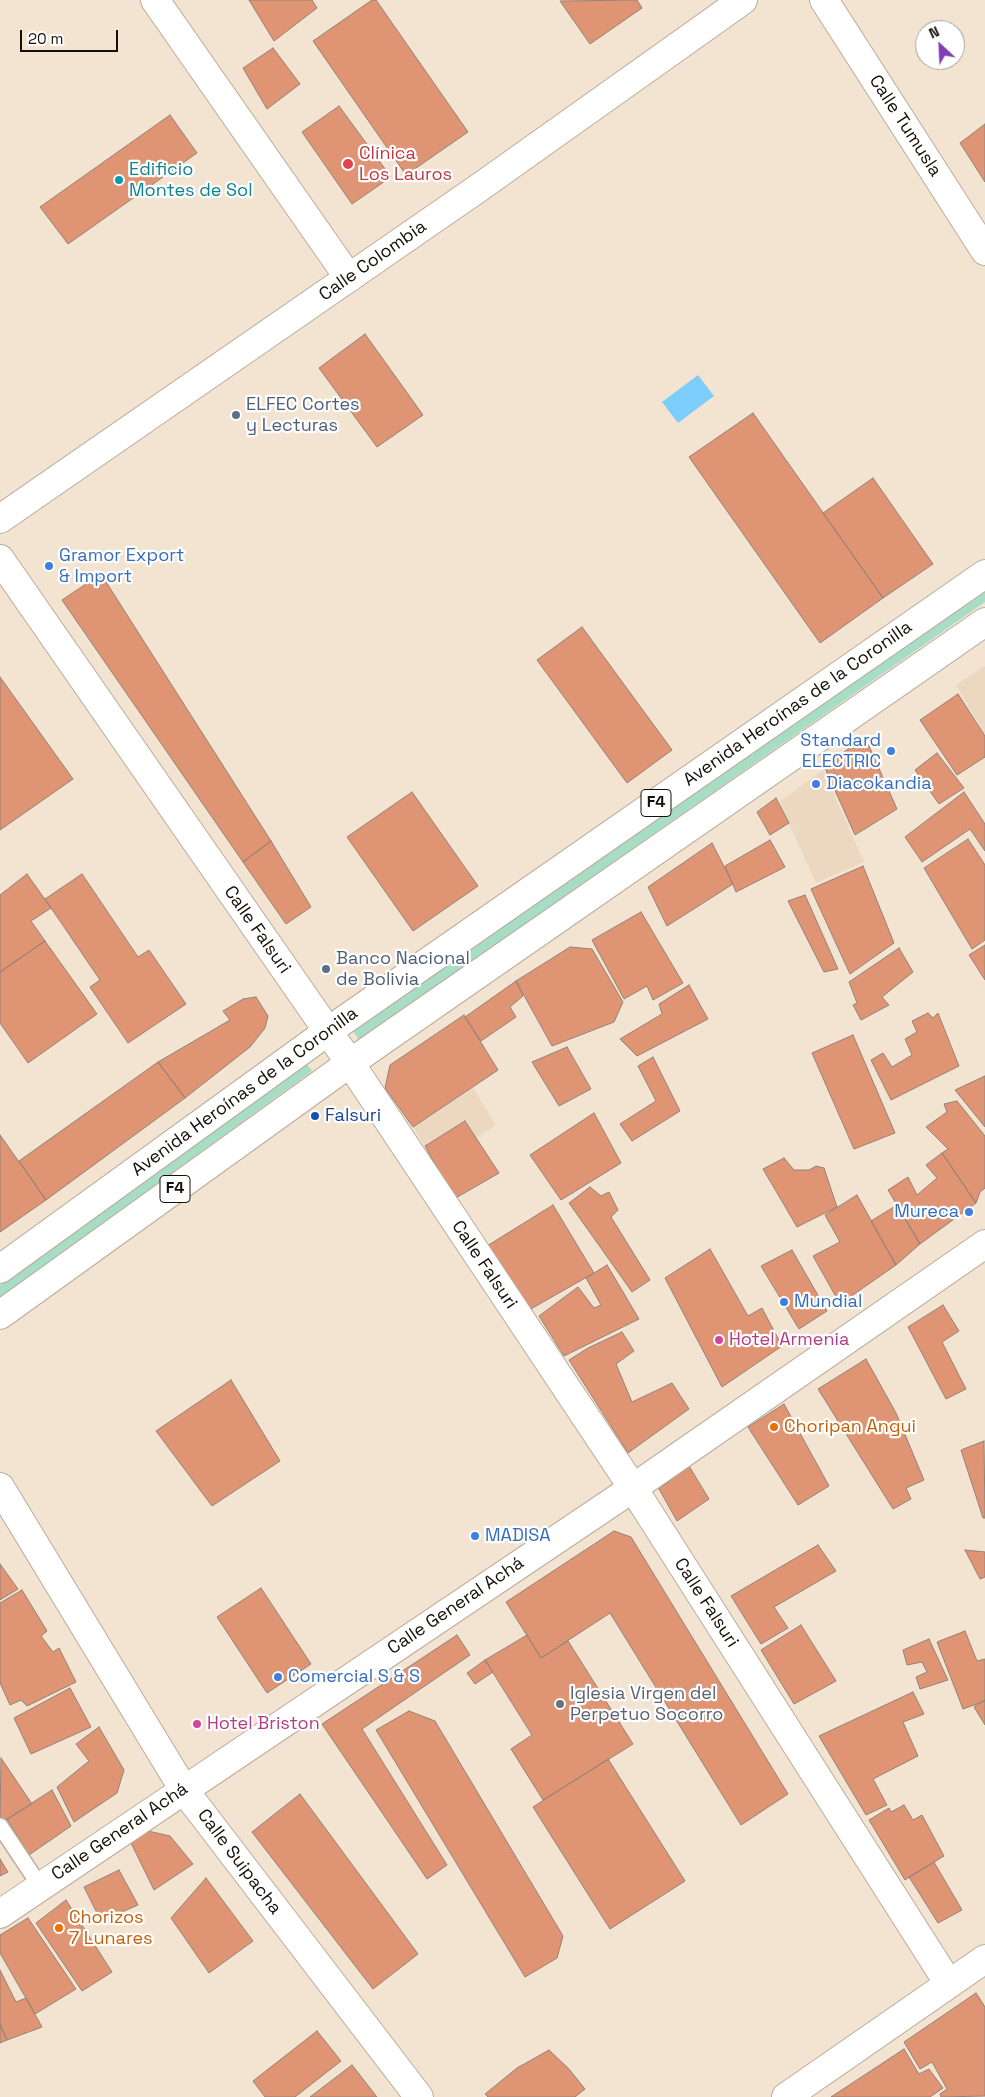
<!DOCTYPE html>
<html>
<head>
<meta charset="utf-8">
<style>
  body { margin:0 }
  #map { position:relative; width:985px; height:2097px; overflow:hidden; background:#f3e4d2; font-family:"Space Grotesk",sans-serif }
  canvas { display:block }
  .north { position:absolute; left:915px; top:20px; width:50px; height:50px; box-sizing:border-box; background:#fff; border:1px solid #a19f9d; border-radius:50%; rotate:335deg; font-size:14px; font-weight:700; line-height:20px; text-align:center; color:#150f09 }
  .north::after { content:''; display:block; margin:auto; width:18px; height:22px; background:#803fb4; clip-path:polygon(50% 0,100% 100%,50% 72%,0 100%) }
  .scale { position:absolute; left:20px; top:30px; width:98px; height:22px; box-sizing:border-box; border:2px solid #150f09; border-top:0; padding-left:6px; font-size:15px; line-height:18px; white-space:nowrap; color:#150f09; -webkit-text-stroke:4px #fff; paint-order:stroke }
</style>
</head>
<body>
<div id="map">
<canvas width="985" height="2097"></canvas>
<div class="north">N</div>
<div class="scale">20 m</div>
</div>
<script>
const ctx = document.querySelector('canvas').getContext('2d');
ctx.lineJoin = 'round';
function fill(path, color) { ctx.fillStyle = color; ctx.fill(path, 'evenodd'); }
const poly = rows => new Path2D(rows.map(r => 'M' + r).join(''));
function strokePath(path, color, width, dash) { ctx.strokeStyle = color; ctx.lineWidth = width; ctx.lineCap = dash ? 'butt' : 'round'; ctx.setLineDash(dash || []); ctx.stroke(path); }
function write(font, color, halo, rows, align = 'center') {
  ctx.font = font + ' "Space Grotesk",sans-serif'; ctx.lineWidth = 4.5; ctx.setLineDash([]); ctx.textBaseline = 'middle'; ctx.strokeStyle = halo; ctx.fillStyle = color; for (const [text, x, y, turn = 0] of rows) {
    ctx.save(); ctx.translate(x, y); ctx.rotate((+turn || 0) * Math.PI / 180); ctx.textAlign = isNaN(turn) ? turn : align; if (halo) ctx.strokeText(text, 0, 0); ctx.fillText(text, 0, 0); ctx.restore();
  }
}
fill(poly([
  [985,666,985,735,956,685],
  [823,770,864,862,816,883,779,802],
  [473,1088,496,1125,476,1138,465,1121,425,1146,413,1127]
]), '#ecd7c0');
fill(poly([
  [985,590,985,602,359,1040,353,1031],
  [306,1063,312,1071,0,1298,0,1285]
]), '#a6ddc4');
fill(poly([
  [698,375,714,396,678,423,662,402]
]), '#7dcdfa');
const building = poly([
  [249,0,312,0,317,8,274,41,249,0],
  [372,0,376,0,468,132,406,175,313,41,372,0],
  [637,0,642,8,590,44,560,1,637,0],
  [273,48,300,84,267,109,243,68,273,48],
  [339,106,391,177,352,204,302,132,339,106],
  [170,115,197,153,68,244,40,207,170,115],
  [985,124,985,182,960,143,985,124],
  [365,334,423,415,377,447,319,368,365,334],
  [753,413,883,598,820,643,689,457,753,413],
  [873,478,933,564,883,598,823,513,873,478],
  [101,574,271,841,243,862,62,600,101,574],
  [582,627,672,750,627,783,537,660,582,627],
  [0,677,73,779,0,830,0,677],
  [958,694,985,736,985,757,957,775,920,720,958,694],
  [865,737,897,809,855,835,824,766,865,737],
  [937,753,964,788,939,804,915,770,937,753],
  [412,792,478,886,413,931,347,837,412,792],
  [964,792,985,824,985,851,970,829,922,862,905,837,964,792],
  [776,798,789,823,770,835,757,812,776,798],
  [968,839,985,865,985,940,972,949,924,868,968,839],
  [770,840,785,867,736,892,725,866,770,840],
  [271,841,311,907,286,924,243,862,271,841],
  [712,843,733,884,667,926,648,887,712,843],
  [863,866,894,943,850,974,811,889,863,866],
  [27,874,51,908,31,921,45,941,0,972,0,895,27,874],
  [82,874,138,957,149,950,186,1004,128,1043,90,987,100,980,45,899,82,874],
  [805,895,838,969,824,972,788,901,805,895],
  [641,912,683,983,653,1000,647,986,624,999,592,940,641,912],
  [45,941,97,1014,28,1063,0,1023,0,972,45,941],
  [985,945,985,980,969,955,985,945],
  [570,947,592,949,623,1002,614,1022,552,1046,516,981,570,947],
  [899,948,913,972,882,997,889,1005,861,1020,853,1005,857,1003,849,982,899,948],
  [516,981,523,996,510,1007,516,1017,481,1041,465,1017,516,981],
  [689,985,708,1019,637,1056,620,1039,662,1014,659,1004,689,985],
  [256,997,268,1016,265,1028,250,1047,185,1098,158,1062,230,1020,223,1011,243,999,256,997],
  [928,1013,933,1018,938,1013,959,1066,891,1100,871,1060,883,1053,892,1067,912,1055,905,1039,917,1032,912,1021,928,1013],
  [464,1015,498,1070,413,1127,385,1088,390,1065,464,1015],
  [853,1035,895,1133,854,1149,812,1053,853,1035],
  [567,1047,591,1089,559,1106,532,1062,567,1047],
  [653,1057,680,1111,632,1141,620,1124,656,1101,638,1066,653,1057],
  [158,1062,185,1098,46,1200,19,1161,158,1062],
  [985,1076,985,1127,955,1090,985,1076],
  [957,1101,985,1136,985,1188,980,1192,976,1203,942,1153,948,1149,926,1127,947,1112,944,1104,957,1101],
  [594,1113,621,1163,561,1200,530,1155,594,1113],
  [465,1121,499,1173,454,1199,425,1146,465,1121],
  [0,1135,46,1200,0,1232,0,1135],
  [942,1153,976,1203,920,1244,888,1190,908,1177,917,1195,937,1178,926,1165,942,1153],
  [784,1158,794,1170,809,1170,816,1166,824,1168,837,1207,797,1227,763,1169,784,1158],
  [590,1187,601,1196,609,1192,618,1210,611,1217,650,1280,632,1292,569,1203,590,1187],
  [857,1195,896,1265,840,1304,813,1256,840,1242,825,1215,857,1195],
  [553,1205,594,1273,529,1310,487,1246,553,1205],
  [897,1205,920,1244,896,1265,871,1221,897,1205],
  [710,1249,748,1316,762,1308,782,1346,722,1387,665,1278,710,1249],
  [792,1250,827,1311,799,1329,761,1266,792,1250],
  [607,1265,639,1319,564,1356,539,1316,578,1287,594,1308,601,1305,586,1278,607,1265],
  [943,1305,959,1331,942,1342,966,1389,946,1399,908,1327,943,1305],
  [622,1332,634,1351,616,1364,632,1402,672,1383,689,1409,628,1453,569,1360,588,1348,622,1332],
  [866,1359,896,1413,924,1480,906,1488,911,1499,893,1509,818,1389,866,1359],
  [231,1380,280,1461,212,1506,156,1431,231,1380],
  [784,1404,829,1486,798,1505,748,1427,784,1404],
  [984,1441,985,1518,983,1518,961,1450,984,1441],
  [689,1466,709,1499,677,1521,659,1489,689,1466],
  [614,1531,631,1537,788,1794,741,1825,610,1613,541,1658,506,1602,614,1531],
  [818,1545,836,1571,774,1607,788,1628,761,1644,731,1596,818,1545],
  [965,1550,985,1552,985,1577,980,1579,965,1550],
  [0,1564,18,1589,0,1600,0,1564],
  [261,1588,311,1664,267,1693,217,1617,261,1588],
  [22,1590,47,1631,41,1636,53,1652,59,1648,76,1682,27,1706,21,1700,10,1705,0,1683,0,1603,22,1590],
  [801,1625,836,1681,794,1704,761,1650,801,1625],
  [965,1631,977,1661,985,1659,985,1701,963,1709,937,1642,965,1631],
  [457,1635,470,1655,362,1729,447,1865,427,1879,322,1724,457,1635],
  [527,1635,541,1658,568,1641,633,1744,543,1800,511,1749,532,1735,485,1660,527,1635],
  [929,1639,948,1680,920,1689,916,1677,927,1672,922,1662,907,1665,903,1650,929,1639],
  [485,1660,493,1672,475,1684,467,1673,485,1660],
  [70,1688,91,1727,31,1754,14,1718,70,1688],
  [913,1692,924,1714,903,1722,918,1756,873,1779,887,1805,866,1815,819,1736,913,1692],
  [985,1700,985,1725,974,1707,985,1700],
  [409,1711,435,1721,563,1936,557,1958,525,1977,376,1730,409,1711],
  [99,1727,124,1770,117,1793,74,1822,57,1787,89,1761,76,1744,99,1727],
  [1,1758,32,1804,3,1822,0,1817,1,1758],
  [608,1759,685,1881,610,1929,533,1807,608,1759],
  [52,1790,71,1826,29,1855,7,1819,52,1790],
  [300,1794,418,1954,373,1989,252,1832,300,1794],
  [904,1805,913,1820,922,1815,944,1856,905,1880,869,1820,889,1808,891,1812,904,1805],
  [148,1831,170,1836,193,1864,154,1890,131,1843,148,1831],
  [0,1859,8,1872,0,1876,0,1859],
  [934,1862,962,1910,938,1923,909,1877,934,1862],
  [119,1870,138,1905,101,1921,84,1887,119,1870],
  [206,1878,253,1941,209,1973,171,1918,206,1878],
  [66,1900,112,1972,82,1991,36,1923,66,1900],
  [28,1918,76,1989,35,2014,0,1953,0,1935,28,1918],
  [0,1970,16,2002,26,1998,42,2027,7,2040,0,2025,0,1970],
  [976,1993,985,2007,985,2096,941,2097,940,2094,947,2089,932,2062,920,2069,904,2042,976,1993],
  [0,2024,7,2040,0,2043,0,2024],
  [317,2031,341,2061,295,2097,265,2097,253,2081,317,2031],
  [904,2049,919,2074,929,2069,943,2088,930,2097,831,2097,904,2049],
  [549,2050,569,2069,585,2089,575,2097,488,2097,485,2094,517,2068,549,2050],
  [352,2065,377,2097,310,2097,352,2065]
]);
fill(building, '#df9573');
strokePath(building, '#958077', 1);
const service = poly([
  [0,1826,40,1886]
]);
const minor = poly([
  [155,0,349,278],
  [824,0,985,251],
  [0,519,480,187,743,0],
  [0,559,350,1063,633,1488,949,1984],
  [0,1487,184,1790,419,2097],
  [0,1914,633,1488,985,1244],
  [786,2097,985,1959]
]);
const primary = poly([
  [0,1269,327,1032,985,574],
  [0,1315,350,1063,985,622]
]);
strokePath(service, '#baac9b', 18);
strokePath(minor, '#baac9b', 30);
strokePath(primary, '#baac9b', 30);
strokePath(service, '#fff', 15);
strokePath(minor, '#fff', 28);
strokePath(primary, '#fff', 28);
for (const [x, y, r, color] of [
  [348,164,6,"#e0444e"],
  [119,180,5,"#0f9aa8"],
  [236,415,5,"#5c6f8a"],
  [49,566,5,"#3f7fe0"],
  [891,751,5,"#3f7fe0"],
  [816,784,5,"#3f7fe0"],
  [326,969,5,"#5c6f8a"],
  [315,1116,5,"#1a4fb4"],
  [969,1212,5,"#3f7fe0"],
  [784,1302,5,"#3f7fe0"],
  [719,1340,5,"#d1479c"],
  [774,1427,5,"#e8710a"],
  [475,1536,5,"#3f7fe0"],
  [278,1677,5,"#3f7fe0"],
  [560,1704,5,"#6b7280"],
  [197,1724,5,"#d1479c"],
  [59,1928,5,"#e8710a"]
]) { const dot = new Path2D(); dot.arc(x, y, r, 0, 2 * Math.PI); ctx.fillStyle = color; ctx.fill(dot); strokePath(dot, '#fff', 2); }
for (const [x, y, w] of [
  [656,803,30],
  [175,1189,30]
]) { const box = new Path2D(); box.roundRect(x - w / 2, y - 13.5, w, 27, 4); ctx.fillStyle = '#fff'; ctx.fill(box); strokePath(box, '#150f09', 1); }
write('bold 16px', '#150f09', null, [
  ["F4",656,803],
  ["F4",175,1189]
]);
write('18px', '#150f09', '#fff', [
  ["Calle Tumusla",905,126,57],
  ["Calle Colombia",373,261,-35],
  ["Avenida Heroínas de la Coronilla",798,704,-35],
  ["Calle Falsuri",257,930,55],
  ["Avenida Heroínas de la Coronilla",245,1092,-36],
  ["Calle Falsuri",484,1265,56],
  ["Calle Falsuri",706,1603,57],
  ["Calle General Achá",456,1606,-34],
  ["Calle General Achá",120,1832,-34],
  ["Calle Suipacha",239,1862,53]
]);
write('18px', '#be3a42', '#fff', [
  ["Clínica",359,154],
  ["Los Lauros",359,175]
], 'left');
write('18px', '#0d838f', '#fff', [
  ["Edificio",129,170],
  ["Montes de Sol",129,191]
], 'left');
write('18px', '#4e5e75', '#fff', [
  ["ELFEC Cortes",246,405],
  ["y Lecturas",246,426],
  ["Banco Nacional",336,959],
  ["de Bolivia",336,980]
], 'left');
write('18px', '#366cbe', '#fff', [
  ["Gramor Export",59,556],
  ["& Import",59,577],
  ["Standard",881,741,"right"],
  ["ELECTRIC",881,762,"right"],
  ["Diacokandia",826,784],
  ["Mureca",959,1212,"right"],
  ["Mundial",794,1302],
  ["MADISA",485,1536],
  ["Comercial S & S",288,1677]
], 'left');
write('18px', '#164399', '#fff', [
  ["Falsuri",325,1116]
], 'left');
write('18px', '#b23c85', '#fff', [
  ["Hotel Armenia",729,1340],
  ["Hotel Briston",207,1724]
], 'left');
write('18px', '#c56008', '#fff', [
  ["Choripan Angui",784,1427],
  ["Chorizos",69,1918],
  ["7 Lunares",69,1939]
], 'left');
write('18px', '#5b616d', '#fff', [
  ["Iglesia Virgen del",570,1694],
  ["Perpetuo Socorro",570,1715]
], 'left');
</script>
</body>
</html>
